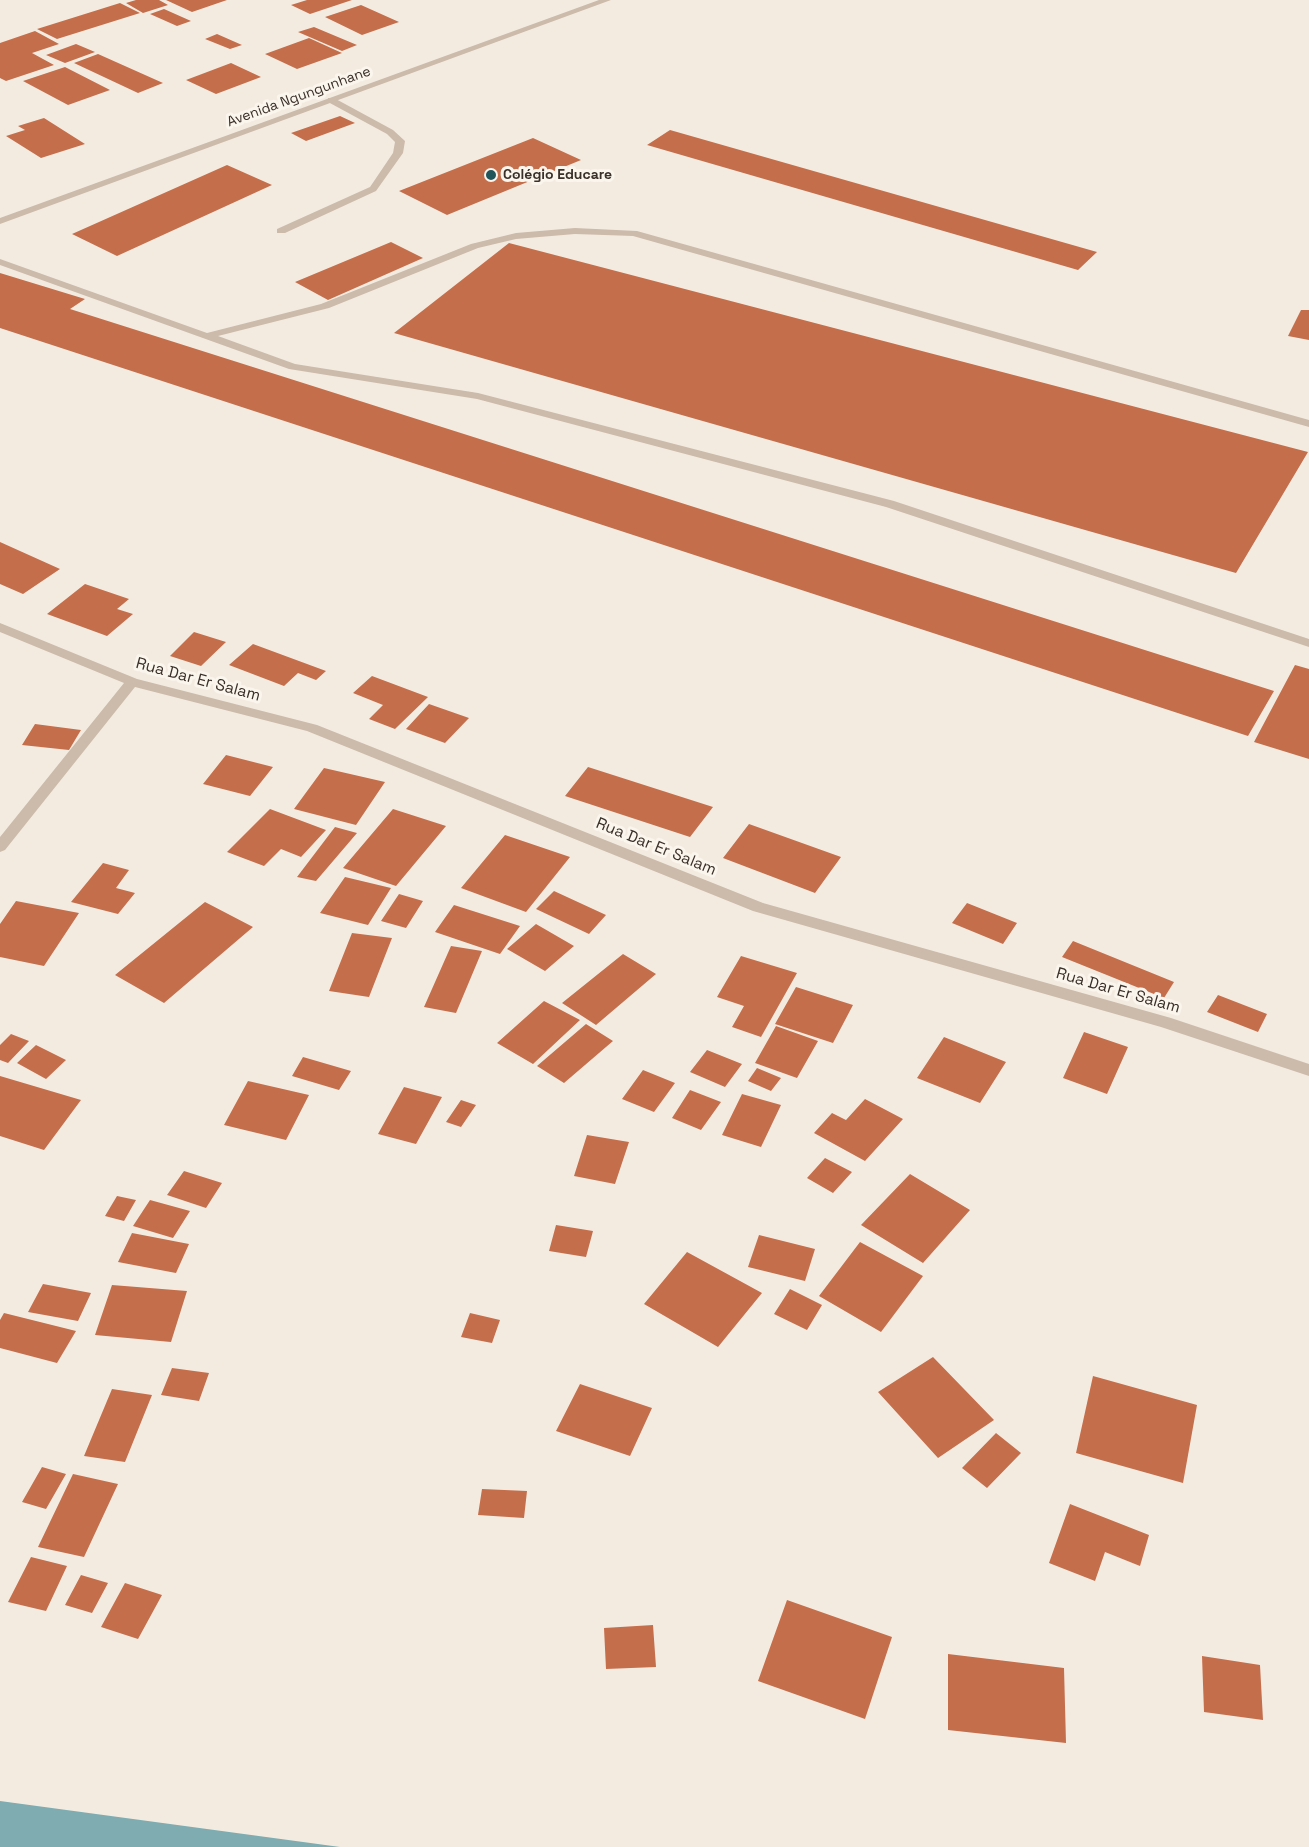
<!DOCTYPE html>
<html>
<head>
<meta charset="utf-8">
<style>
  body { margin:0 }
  canvas { display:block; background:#f3ebe0 }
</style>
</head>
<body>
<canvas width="1309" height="1847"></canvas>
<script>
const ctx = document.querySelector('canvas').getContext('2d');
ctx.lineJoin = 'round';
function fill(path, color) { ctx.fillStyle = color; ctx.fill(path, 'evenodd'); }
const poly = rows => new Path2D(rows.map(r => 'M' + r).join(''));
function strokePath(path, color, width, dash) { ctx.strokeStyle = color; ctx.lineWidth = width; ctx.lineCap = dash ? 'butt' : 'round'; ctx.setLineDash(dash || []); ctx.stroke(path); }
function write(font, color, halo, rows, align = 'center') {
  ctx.font = font + ' "Space Grotesk",sans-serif'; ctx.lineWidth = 6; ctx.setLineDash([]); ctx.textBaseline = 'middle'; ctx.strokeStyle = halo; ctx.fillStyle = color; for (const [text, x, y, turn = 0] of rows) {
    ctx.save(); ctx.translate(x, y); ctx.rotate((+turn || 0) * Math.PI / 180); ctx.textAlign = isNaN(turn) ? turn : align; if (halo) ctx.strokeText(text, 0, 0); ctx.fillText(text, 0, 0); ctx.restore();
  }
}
fill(poly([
  [0,1801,340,1847,0,1847]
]), '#7facb0');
fill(poly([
  [136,0,159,0,168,5,143,13,126,3],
  [166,0,227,0,192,12],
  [307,0,352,0,310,14,291,5],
  [120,3,140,13,57,39,37,29],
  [361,5,399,22,362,35,325,17],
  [164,9,191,21,177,26,150,14],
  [314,27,357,45,342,51,298,32],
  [35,31,59,44,32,53,54,65,6,81,0,78,0,43],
  [217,34,242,45,230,49,205,39],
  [309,38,342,53,297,69,265,54],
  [76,44,95,52,65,63,46,55],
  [98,54,163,83,138,93,74,63],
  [231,63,261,77,216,94,186,80],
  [65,67,110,90,68,105,23,81],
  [340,116,355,123,306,141,291,133],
  [44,118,85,144,41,158,6,136,25,130,18,126],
  [670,130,1097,252,1078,270,647,145],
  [533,138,581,160,447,215,399,191],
  [227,165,272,185,117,256,72,234],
  [391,242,423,258,328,300,295,282],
  [509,243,1308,452,1236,573,394,333],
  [0,273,85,299,70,309,1274,691,1248,736,0,328],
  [1301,310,1309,310,1309,340,1288,336],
  [0,542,60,569,23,594,0,584],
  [85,584,129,599,117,609,133,614,107,636,47,614],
  [194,632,226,642,201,666,170,656],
  [253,644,326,671,316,680,298,673,284,686,229,665],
  [1295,665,1309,669,1309,759,1254,742],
  [372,676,428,697,395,729,369,719,383,705,353,693],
  [429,704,469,718,445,743,406,729],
  [35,724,81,730,69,750,22,745],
  [226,755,273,767,250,796,203,784],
  [588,767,713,807,690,837,565,796],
  [324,768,385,782,356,825,294,809],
  [270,809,326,830,301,857,281,849,264,866,227,852],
  [393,809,446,826,396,886,343,868],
  [749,824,841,857,815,893,723,858],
  [335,827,357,833,316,881,297,877],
  [505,835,570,857,526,912,461,888],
  [103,863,129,870,116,888,135,893,118,914,71,902],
  [345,877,391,888,368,925,320,913],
  [554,891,606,915,589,934,536,909],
  [399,894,423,901,406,928,381,921],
  [16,901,79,913,44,966,0,957,0,924],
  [205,902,253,927,164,1003,115,975],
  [967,903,1017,923,1003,944,952,923],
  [454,905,520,926,500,954,435,932],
  [536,924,574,946,545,971,507,949],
  [352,933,392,938,369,997,329,991],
  [1073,941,1174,982,1164,998,1062,957],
  [451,946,482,951,456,1013,424,1007],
  [623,954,656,974,596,1025,562,1003],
  [741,956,797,973,761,1037,732,1027,744,1006,717,997],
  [796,987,853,1005,833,1043,775,1024],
  [1218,995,1267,1014,1258,1032,1207,1012],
  [544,1001,580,1020,533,1064,497,1043],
  [586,1024,613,1041,564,1083,537,1066],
  [776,1026,818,1041,797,1078,755,1063],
  [1084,1032,1128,1047,1107,1094,1063,1078],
  [11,1034,29,1041,8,1063,0,1060,0,1045],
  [944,1037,1006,1062,980,1103,917,1078],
  [36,1045,66,1060,46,1079,17,1063],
  [707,1050,742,1064,725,1087,690,1072],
  [303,1057,351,1071,339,1090,292,1076],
  [757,1068,781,1078,771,1091,748,1081],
  [643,1070,675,1083,654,1112,622,1099],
  [0,1076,81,1100,44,1150,0,1136],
  [248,1081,309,1095,286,1140,224,1125],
  [404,1087,442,1097,416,1144,378,1134],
  [690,1090,721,1102,701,1130,672,1118],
  [742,1094,781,1105,761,1147,722,1135],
  [865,1099,903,1119,865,1161,814,1133,832,1113,846,1120],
  [461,1100,476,1105,461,1127,446,1122],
  [587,1135,629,1142,615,1184,574,1176],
  [825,1158,852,1172,833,1193,807,1178],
  [184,1171,222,1183,206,1208,167,1195],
  [910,1174,970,1210,923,1263,861,1225],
  [117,1196,136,1200,124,1221,105,1216],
  [150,1200,190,1211,173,1238,133,1226],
  [556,1225,593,1231,586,1257,549,1251],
  [132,1233,189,1244,176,1273,118,1262],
  [759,1235,815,1249,805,1281,748,1267],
  [860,1242,923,1276,881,1332,819,1296],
  [687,1252,762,1293,718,1347,644,1304],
  [43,1284,91,1293,78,1321,28,1312],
  [112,1285,187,1291,171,1342,95,1335],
  [790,1289,822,1305,807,1330,774,1314],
  [4,1313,76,1331,57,1363,0,1348,0,1320],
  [470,1313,500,1320,492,1343,461,1337],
  [933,1357,994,1420,938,1458,878,1392],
  [172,1368,209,1373,199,1401,161,1395],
  [1093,1376,1197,1405,1183,1483,1076,1453],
  [580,1384,652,1408,630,1456,556,1431],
  [112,1389,152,1395,125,1462,84,1456],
  [996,1433,1021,1453,987,1488,962,1468],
  [42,1467,66,1474,46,1509,22,1502],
  [73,1474,118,1484,84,1557,38,1547],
  [482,1489,527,1491,524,1518,478,1515],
  [1070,1504,1149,1535,1140,1566,1105,1552,1095,1581,1049,1563],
  [31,1557,67,1566,46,1611,8,1602],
  [81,1575,108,1583,92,1613,65,1605],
  [125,1583,162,1595,138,1639,101,1627],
  [787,1600,892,1637,865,1719,758,1681],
  [653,1625,656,1667,606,1669,604,1628],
  [948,1654,1064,1668,1066,1743,948,1730],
  [1202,1656,1260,1665,1263,1720,1204,1712]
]), '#c56e4c');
fill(poly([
  [328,98,334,98,393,130,405,141,403,153,376,191,285,233,277,233,277,229,370,187,393,153,395,142,387,134,328,102,328,98],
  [575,228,637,231,1309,420,1309,427,633,236,575,234,516,239,478,248,329,308,218,336,295,364,478,393,894,501,1309,639,1309,647,886,507,477,399,289,369,0,265,0,259,207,333,321,304,471,244,516,233,575,228]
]), '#ccbbab');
fill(poly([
  [599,0,611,0,0,224,0,218,599,0],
  [0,623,137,679,317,725,763,903,1171,1018,1309,1064,1309,1076,1161,1027,753,911,307,731,135,687,5,850,0,852,0,837,124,683,0,632,0,623]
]), '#ccbbab');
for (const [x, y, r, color] of [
  [491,175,6,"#20555b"]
]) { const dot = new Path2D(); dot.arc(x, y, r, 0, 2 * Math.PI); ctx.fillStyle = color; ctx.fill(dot); strokePath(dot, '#faf5ed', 2); }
write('14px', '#3a302a', '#faf5ed', [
  ["Avenida Ngungunhane",299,97,-20]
]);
write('bold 14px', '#3a302a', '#faf5ed', [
  ["Colégio Educare",503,175]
], 'left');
write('16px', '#3a302a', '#faf5ed', [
  ["Rua Dar Er Salam",198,680,15],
  ["Rua Dar Er Salam",656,847,22],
  ["Rua Dar Er Salam",1118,991,16]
]);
</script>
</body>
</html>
